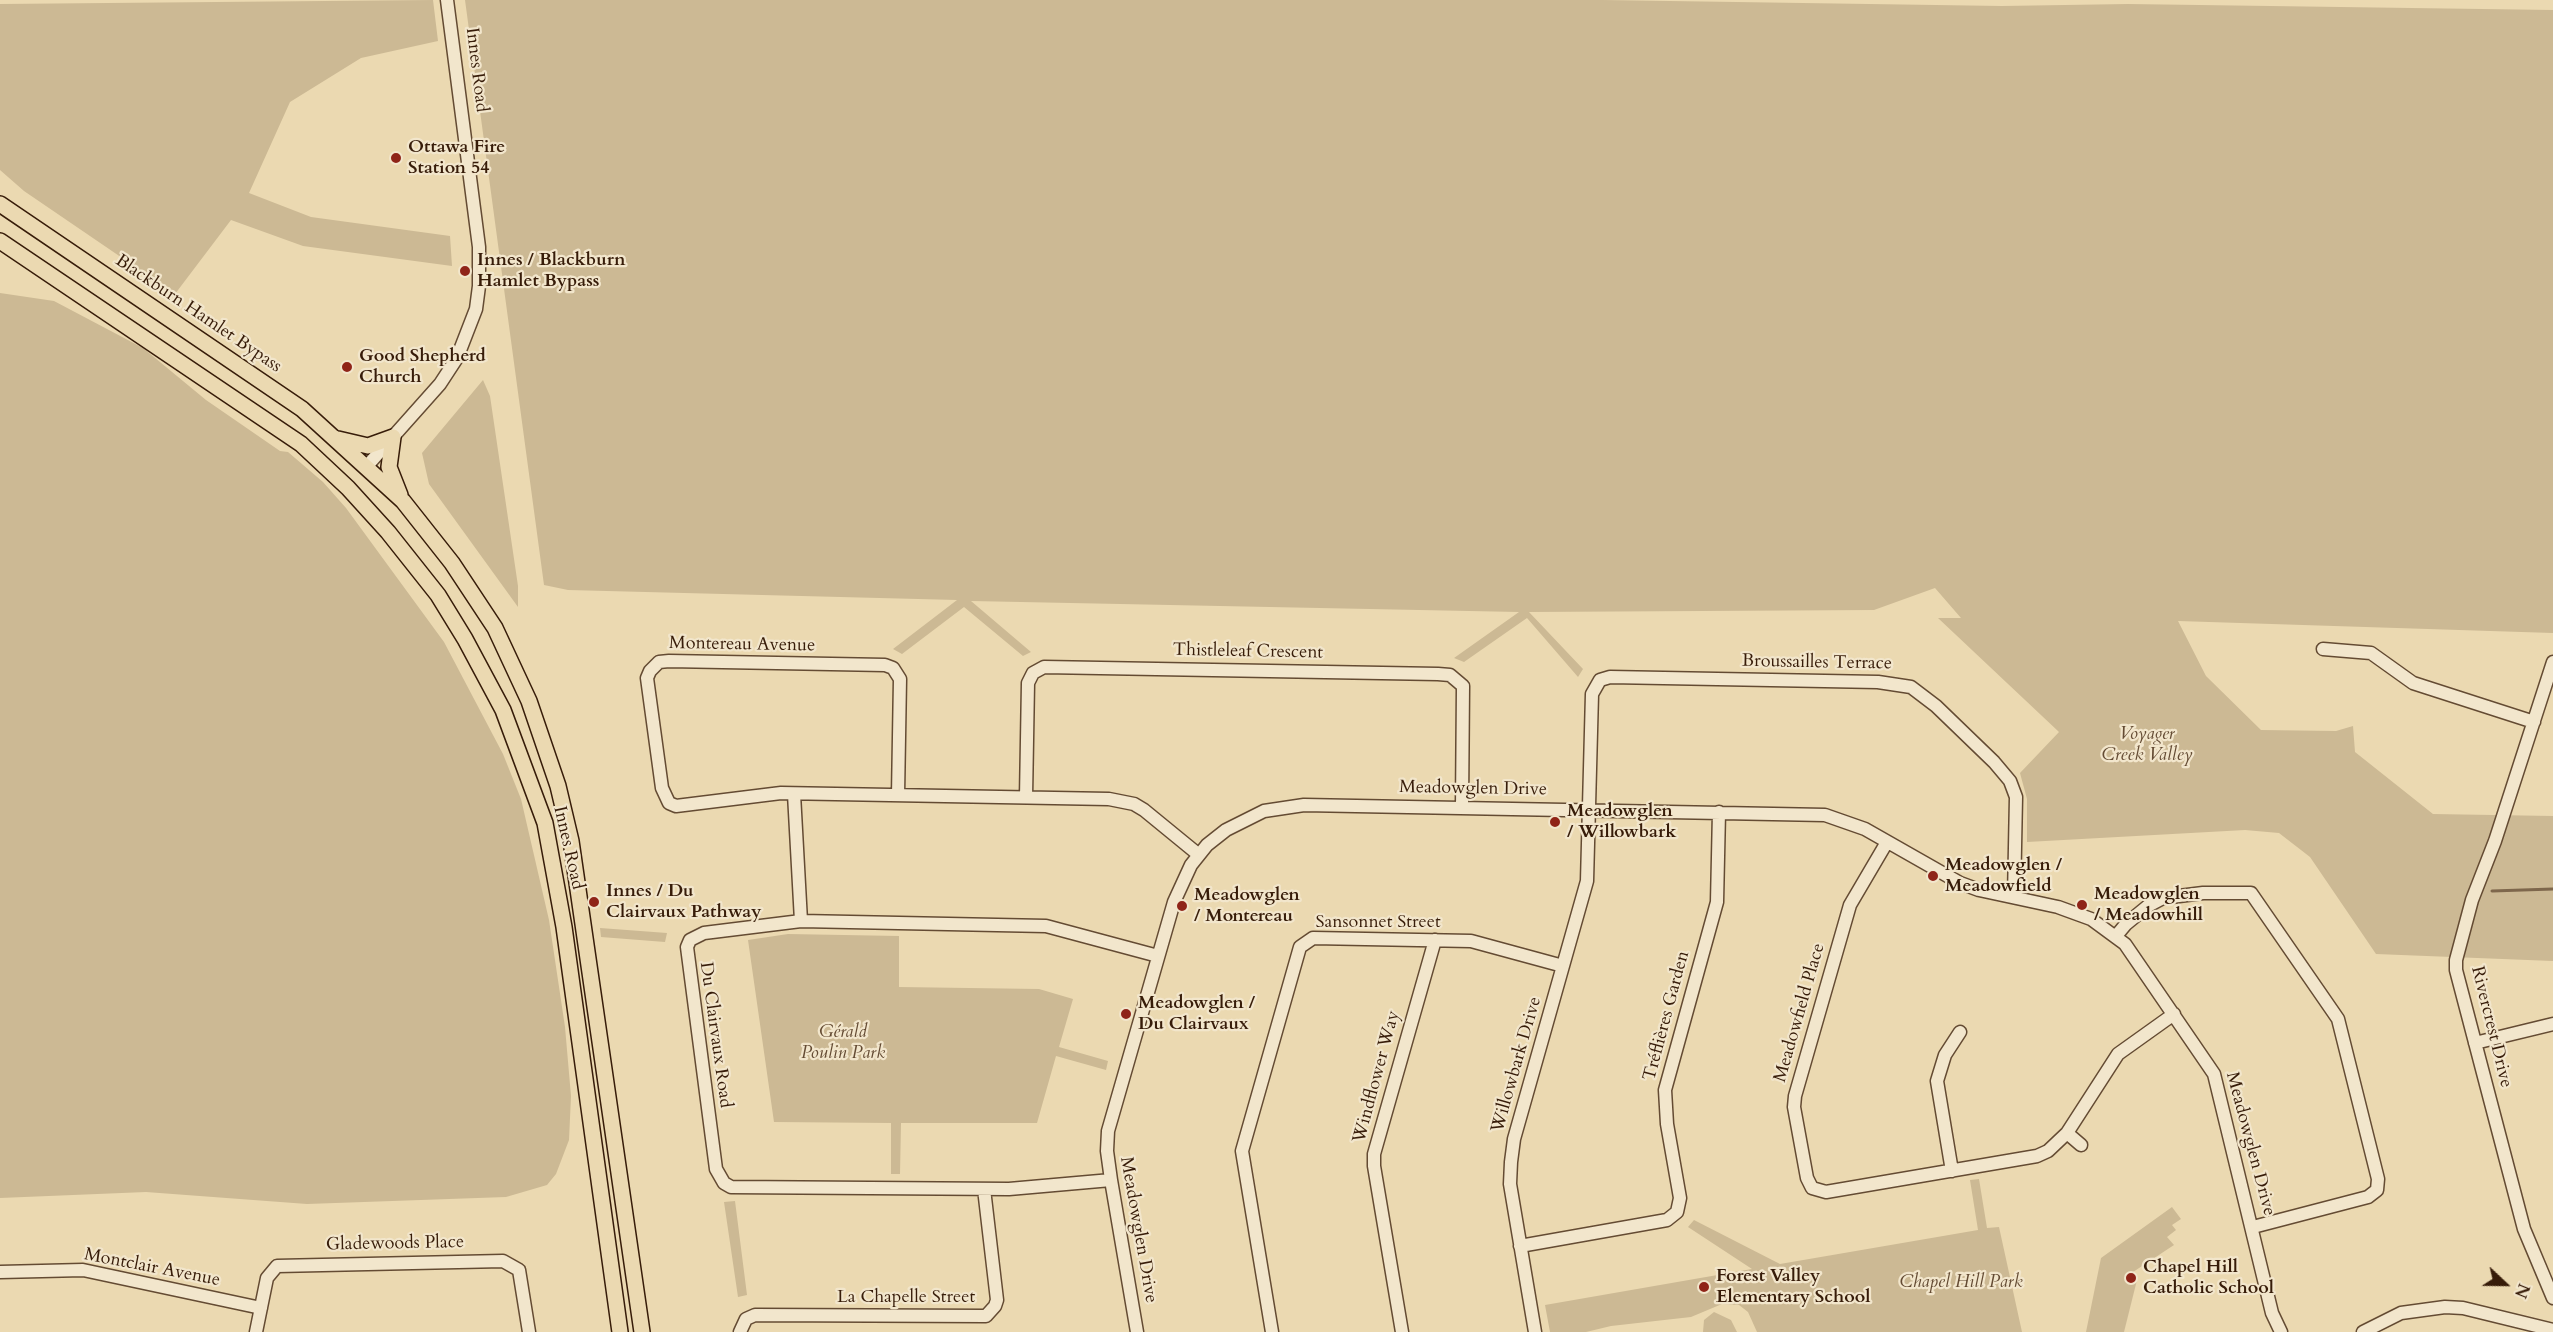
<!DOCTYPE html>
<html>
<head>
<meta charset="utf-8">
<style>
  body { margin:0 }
  #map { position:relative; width:2553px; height:1332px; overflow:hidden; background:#ebd9b1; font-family:Cardo,serif }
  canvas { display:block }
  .north { position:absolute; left:2475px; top:1254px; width:60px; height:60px; -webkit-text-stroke:4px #f2e6cc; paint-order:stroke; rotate:112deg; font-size:16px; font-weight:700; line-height:24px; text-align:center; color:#371c09 }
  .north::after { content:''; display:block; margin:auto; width:21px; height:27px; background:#371c09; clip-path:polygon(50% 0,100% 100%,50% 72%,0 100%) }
</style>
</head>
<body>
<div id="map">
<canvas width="2553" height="1332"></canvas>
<div class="north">N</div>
</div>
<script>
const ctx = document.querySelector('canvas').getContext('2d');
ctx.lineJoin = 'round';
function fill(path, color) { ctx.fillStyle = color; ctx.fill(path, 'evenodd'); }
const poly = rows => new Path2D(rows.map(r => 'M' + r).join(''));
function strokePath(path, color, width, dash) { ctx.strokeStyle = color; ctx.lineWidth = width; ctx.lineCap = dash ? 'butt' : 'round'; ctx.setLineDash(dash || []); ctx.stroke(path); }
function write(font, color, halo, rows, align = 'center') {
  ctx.font = font + ' Cardo,serif'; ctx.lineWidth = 4.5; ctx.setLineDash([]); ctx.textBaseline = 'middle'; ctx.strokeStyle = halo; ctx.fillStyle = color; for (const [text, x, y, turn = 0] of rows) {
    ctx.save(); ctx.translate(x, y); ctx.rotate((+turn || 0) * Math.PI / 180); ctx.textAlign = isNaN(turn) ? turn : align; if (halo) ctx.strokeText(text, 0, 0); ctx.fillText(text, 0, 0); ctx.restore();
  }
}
fill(poly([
  [433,0,438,41,361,58,290,102,249,193,311,217,450,236,452,266,303,246,231,220,175,294,24,191,0,170,0,4],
  [465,0,1603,0,2002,6,2128,4,2553,10,2553,633,2178,621,2206,676,2261,730,2336,731,2353,726,2355,752,2433,814,2553,816,2553,961,2376,954,2310,857,2279,833,2245,830,2027,842,2027,799,2020,773,2059,732,1938,618,1961,618,1935,588,1874,610,1529,612,1583,669,1578,677,1527,618,1464,662,1454,658,1519,612,971,601,1031,652,1023,656,964,607,902,654,893,649,957,600,568,590,544,585],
  [0,293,54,301,143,348,206,400,280,451,288,452,323,482,346,508,444,642,503,754,521,799,549,920,565,1027,571,1096,569,1140,556,1174,547,1185,506,1197,307,1204,146,1192,0,1198],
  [483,380,490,396,518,586,518,607,429,484,422,453],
  [600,928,667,933,665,942,601,937],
  [788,934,899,936,899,987,1039,989,1073,999,1059,1047,1108,1061,1106,1070,1056,1056,1037,1123,901,1123,900,1174,891,1174,891,1123,774,1122,748,940],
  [1979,1179,1987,1228,1999,1227,2022,1332,1757,1332,1748,1312,1739,1305,1722,1304,1691,1317,1611,1326,1586,1332,1550,1332,1545,1305,1752,1269,1688,1227,1694,1220,1780,1264,1978,1230,1970,1180],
  [735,1201,747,1295,738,1297,724,1202],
  [2172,1207,2181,1219,2172,1225,2176,1230,2167,1237,2174,1245,2133,1272,2137,1280,2124,1332,2086,1332,2101,1258],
  [1714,1312,1731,1320,1737,1332,1703,1332,1704,1320]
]), '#ccb994');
strokePath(poly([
  [2492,891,2553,889]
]), '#7e674c', 3);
const minor = poly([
  [367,466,440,384,457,358,476,309,479,286,479,247,447,0],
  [2323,649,2371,653,2413,683,2534,722],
  [2553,662,2495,841,2472,900,2456,960,2456,970,2524,1229,2553,1298],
  [794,794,801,921],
  [898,795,900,679,893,668,885,665,669,661,659,662,650,671,647,678,662,788,669,803,676,806,781,793,1109,799,1134,804,1144,810,1199,855],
  [1026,797,1028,683,1033,673,1044,667,1438,674,1450,675,1463,686,1462,807],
  [1887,842,1850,905,1795,1096,1794,1107,1807,1178,1812,1188,1826,1192,2037,1156,2048,1151,2067,1133,2118,1054,2174,1014],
  [2116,936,2126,924,2148,906,2163,898,2203,893,2251,893,2338,1019,2378,1179,2377,1190,2368,1197,2253,1227],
  [2475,1043,2553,1024],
  [2067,1133,2081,1145],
  [1952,1171,1937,1081,1945,1055,1960,1032],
  [1111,1180,1009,1189,731,1187,724,1183,716,1169,687,947,690,940,704,933,801,921,1046,926,1158,956],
  [1520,1246,1667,1220,1677,1212,1680,1198,1667,1124,1665,1090,1717,902,1719,812],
  [0,1272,83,1270,261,1308],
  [256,1332,267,1278,277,1266,503,1261,519,1270,529,1332],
  [740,1332,746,1319,755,1315,986,1316,995,1306,997,1300,984,1189],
  [1137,1332,1111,1180,1107,1151,1108,1131,1174,902,1191,865,1207,845,1226,830,1264,811,1304,805,1825,815,1865,829,1960,883,1979,890,2058,907,2091,919,2125,944,2214,1074,2272,1313,2281,1332],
  [1272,1332,1242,1151,1300,947,1313,938,1471,941,1563,966],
  [1402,1332,1374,1166,1374,1154,1435,940],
  [1535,1332,1510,1184,1511,1162,1514,1139,1587,881,1592,694,1600,680,1610,677,1878,682,1911,687,1936,706,1994,762,2010,781,2016,797,2014,897],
  [2363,1332,2401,1313,2445,1307,2463,1308,2553,1330]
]);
const major = poly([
  [0,204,302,409,403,501,452,563,495,628,529,701,558,786,571,841,642,1332],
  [0,241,301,444,348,488,388,532,438,595,465,639,503,710,545,823,564,927,620,1332],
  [393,437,389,467,400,495],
  [338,439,368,446,393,437]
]);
strokePath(minor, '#644b33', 15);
strokePath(major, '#371c09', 18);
strokePath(minor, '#f2e6cc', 12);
strokePath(major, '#ebd9b1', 15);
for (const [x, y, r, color] of [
  [396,158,6,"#8f2418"],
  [465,271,6,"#8f2418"],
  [347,367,6,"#8f2418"],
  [1555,822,6,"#8f2418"],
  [1933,876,6,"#8f2418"],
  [594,902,6,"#8f2418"],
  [2082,905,6,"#8f2418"],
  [1182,906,6,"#8f2418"],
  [1126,1014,6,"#8f2418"],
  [2131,1278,6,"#8f2418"],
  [1704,1287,6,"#8f2418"]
]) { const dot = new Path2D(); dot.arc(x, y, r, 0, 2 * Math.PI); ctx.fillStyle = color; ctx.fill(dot); strokePath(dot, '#f2e6cc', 2); }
write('18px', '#371c09', '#f2e6cc', [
  ["Innes Road",476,70,83],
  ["Blackburn Hamlet Bypass",198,314,34],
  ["Montereau Avenue",742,645,1],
  ["Thistleleaf Crescent",1248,652,1],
  ["Broussailles Terrace",1817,663,1],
  ["Meadowglen Drive",1473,789,1],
  ["Innes Road",568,848,77],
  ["Sansonnet Street",1378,923],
  ["Meadowfield Place",1800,1013,-74],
  ["Tréflières Garden",1667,1016,-75],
  ["Rivercrest Drive",2491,1027,76],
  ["Du Clairvaux Road",715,1035,82],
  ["Willowbark Drive",1517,1065,-74],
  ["Windflower Way",1377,1077,-75],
  ["Meadowglen Drive",2250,1144,75],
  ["Meadowglen Drive",1138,1230,80],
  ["Gladewoods Place",395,1244,-1],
  ["Montclair Avenue",152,1268,11],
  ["La Chapelle Street",906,1298]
]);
write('bold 18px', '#371c09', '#f2e6cc', [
  ["Ottawa Fire",408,148],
  ["Station 54",408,169],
  ["Innes / Blackburn",477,261],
  ["Hamlet Bypass",477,282],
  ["Good Shepherd",359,357],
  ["Church",359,378],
  ["Meadowglen",1567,812],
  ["/ Willowbark",1567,833],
  ["Meadowglen /",1945,866],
  ["Meadowfield",1945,887],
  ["Innes / Du",606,892],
  ["Clairvaux Pathway",606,913],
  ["Meadowglen",2094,895],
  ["/ Meadowhill",2094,916],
  ["Meadowglen",1194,896],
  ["/ Montereau",1194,917],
  ["Meadowglen /",1138,1004],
  ["Du Clairvaux",1138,1025],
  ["Chapel Hill",2143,1268],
  ["Catholic School",2143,1289],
  ["Forest Valley",1716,1277],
  ["Elementary School",1716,1298]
], 'left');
write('italic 18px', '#644b33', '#f2e6cc', [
  ["Voyager",2147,735],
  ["Creek Valley",2147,756],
  ["Gérald",843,1033],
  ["Poulin Park",843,1054],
  ["Chapel Hill Park",1961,1283]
]);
</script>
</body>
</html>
